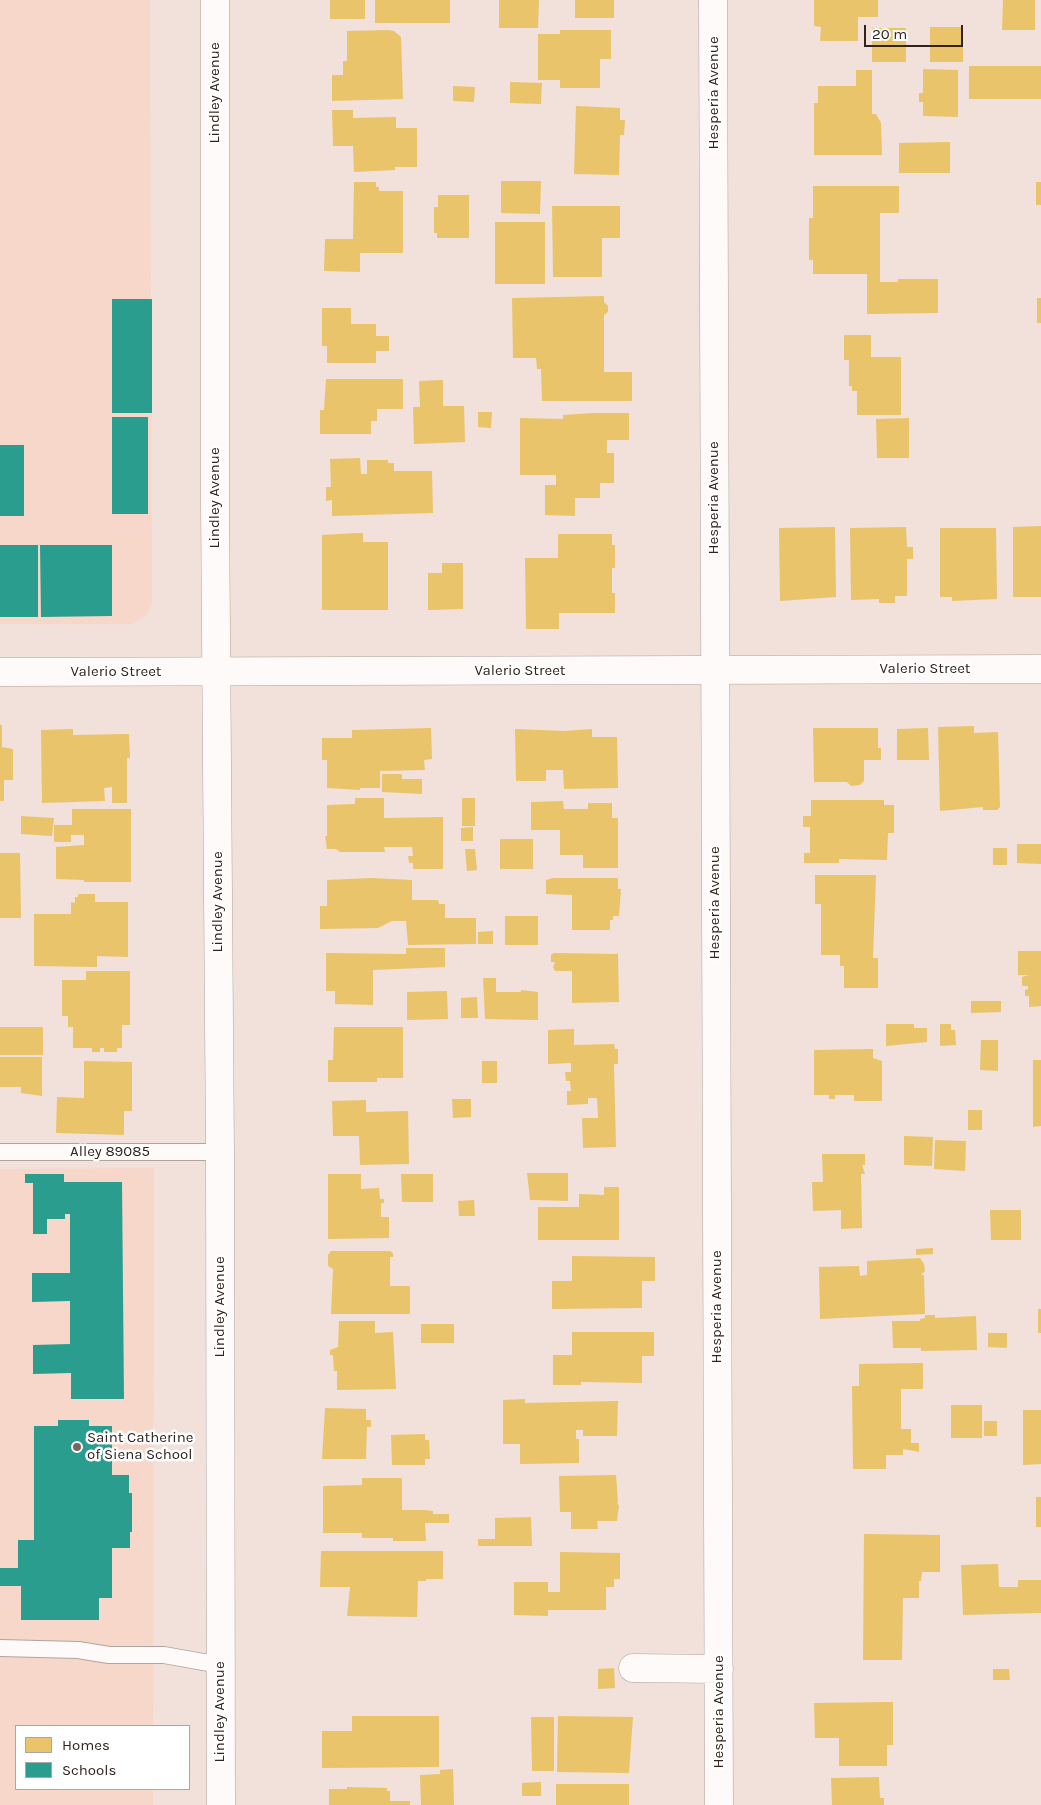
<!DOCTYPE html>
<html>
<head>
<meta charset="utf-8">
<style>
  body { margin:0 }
  #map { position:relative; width:1041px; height:1805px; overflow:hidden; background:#f1e1da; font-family:Karla,sans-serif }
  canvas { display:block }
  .legend { position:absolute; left:15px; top:1725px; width:175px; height:65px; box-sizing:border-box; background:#fff; border:1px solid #aca7a5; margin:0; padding:6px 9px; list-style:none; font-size:15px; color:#30231d }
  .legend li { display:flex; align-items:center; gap:10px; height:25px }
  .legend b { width:25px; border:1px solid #aca7a5 }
  .scale { position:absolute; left:864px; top:25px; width:99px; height:22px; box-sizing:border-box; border:2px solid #30231d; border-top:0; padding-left:6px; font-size:15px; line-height:18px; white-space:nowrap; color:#30231d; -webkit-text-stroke:4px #fff; paint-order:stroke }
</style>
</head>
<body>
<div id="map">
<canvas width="1041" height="1805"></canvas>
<ul class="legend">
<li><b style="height:14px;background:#e9c46a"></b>Homes</li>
<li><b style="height:14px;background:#2a9d8f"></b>Schools</li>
</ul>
<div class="scale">20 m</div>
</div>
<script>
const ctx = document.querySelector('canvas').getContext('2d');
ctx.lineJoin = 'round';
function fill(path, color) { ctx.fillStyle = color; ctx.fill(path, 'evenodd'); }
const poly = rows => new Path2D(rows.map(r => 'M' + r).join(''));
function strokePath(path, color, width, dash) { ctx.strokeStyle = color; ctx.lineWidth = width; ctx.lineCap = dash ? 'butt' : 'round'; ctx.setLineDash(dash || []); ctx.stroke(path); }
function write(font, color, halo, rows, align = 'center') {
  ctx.font = font + ' Karla,sans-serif'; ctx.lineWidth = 5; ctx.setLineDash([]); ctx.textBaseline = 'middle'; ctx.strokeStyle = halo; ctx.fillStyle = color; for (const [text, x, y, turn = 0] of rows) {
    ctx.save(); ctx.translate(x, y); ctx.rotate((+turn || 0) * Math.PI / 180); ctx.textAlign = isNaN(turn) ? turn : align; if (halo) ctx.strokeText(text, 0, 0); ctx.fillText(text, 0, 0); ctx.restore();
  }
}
fill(poly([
  [0,0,150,0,152,605,145,616,133,624,0,624],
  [154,1168,153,1726,16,1726,16,1789,153,1789,153,1805,0,1805,0,1169]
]), '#f7d7ca');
fill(poly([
  [330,0,365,0,365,19,330,19],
  [375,0,450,0,450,23,375,23],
  [499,0,539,0,538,28,499,28],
  [575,0,614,0,614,18,575,18],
  [814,0,878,0,878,17,858,17,858,41,820,41,821,27,814,26],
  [1003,0,1035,0,1035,30,1002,30],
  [930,27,963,27,963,62,930,62],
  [872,28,906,28,906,62,872,62],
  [389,30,394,31,401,37,403,99,332,101,332,75,343,75,343,61,347,61,347,31],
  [560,30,611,30,611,59,600,59,600,88,560,88,560,80,538,80,538,34,560,34],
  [969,66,1041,66,1041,99,969,99],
  [923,69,958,70,958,117,923,116,923,102,919,102,919,93,923,93],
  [856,70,872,70,872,114,876,114,881,123,882,155,814,155,814,103,818,103,818,86,856,86],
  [510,82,542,83,541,104,510,103],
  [453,86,475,87,474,102,453,101],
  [576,106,620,108,620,120,625,120,624,135,620,135,619,175,574,174],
  [332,110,353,110,353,118,396,117,396,128,417,128,417,167,395,167,395,170,354,172,353,146,333,146],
  [950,142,950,173,899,173,899,143],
  [501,181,541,181,540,214,501,213],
  [354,182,376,182,376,187,379,187,379,191,403,191,403,253,360,253,360,272,324,271,325,239,353,239],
  [1036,182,1041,182,1041,205,1036,205],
  [813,186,899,186,899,213,880,213,880,282,898,282,898,279,938,279,938,313,867,314,867,274,813,274,813,260,809,260,809,218,813,218],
  [438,195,469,195,469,238,437,238,437,233,434,233,434,207,438,207],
  [552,206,620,206,620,238,602,238,602,277,553,277],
  [495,222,545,222,545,284,495,284],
  [604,296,604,302,608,306,608,312,604,315,604,372,632,372,632,401,542,401,541,369,537,369,536,358,513,358,512,298],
  [1037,298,1041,298,1041,323,1037,323],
  [322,308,351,308,351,324,376,324,376,336,389,336,389,351,376,351,376,363,327,363,327,346,322,346],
  [844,335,871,335,871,357,901,357,901,415,857,415,857,391,852,391,852,386,849,386,849,360,844,360],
  [326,379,403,379,403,409,377,409,377,421,371,421,371,434,320,434,320,410,324,410],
  [443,380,443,406,464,406,465,442,414,444,413,407,420,407,419,381],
  [478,412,492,412,491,428,478,427],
  [593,413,629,413,629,440,607,440,607,453,614,453,614,483,600,483,600,498,575,498,575,516,545,515,545,485,556,485,556,475,520,475,520,418,563,419,563,415],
  [909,418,909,458,877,458,876,419],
  [360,458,361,474,367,474,367,460,388,460,388,463,394,463,394,471,432,471,433,513,332,516,332,500,326,501,326,487,331,487,330,459],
  [1041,526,1041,597,1013,597,1013,527],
  [835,527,836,597,780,601,779,528],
  [906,527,907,547,913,547,913,559,907,559,907,596,895,596,895,603,879,603,879,599,851,600,850,528],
  [940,528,996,528,997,599,952,601,952,597,940,597],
  [356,533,363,533,363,542,388,542,388,610,322,610,322,535],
  [558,534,612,534,612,545,615,545,615,568,612,568,612,593,615,593,615,613,559,613,559,629,526,629,525,558,558,558],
  [442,563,463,563,463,609,428,610,428,573,442,573],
  [0,725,2,725,2,747,13,749,13,780,4,780,4,801,0,801],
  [974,726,974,733,998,732,1000,807,997,810,983,810,983,807,940,811,938,727],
  [431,728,432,759,424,760,425,770,380,771,380,788,360,788,360,790,327,788,327,760,322,760,322,738,352,738,352,730],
  [813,728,878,728,878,748,881,748,881,760,864,760,864,781,860,785,851,786,847,782,814,782],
  [928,728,929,760,897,760,897,729],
  [73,729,73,735,129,734,130,758,127,758,127,803,112,803,112,787,104,788,105,801,42,803,41,730],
  [515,729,564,731,592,729,592,737,617,737,618,788,564,789,563,770,546,770,546,781,516,781],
  [382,774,402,774,402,779,422,779,422,794,382,792],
  [355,798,384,798,384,818,443,817,443,869,413,869,413,863,409,863,408,856,413,856,412,847,384,847,385,852,340,852,336,849,327,849,325,836,327,836,327,805,355,804],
  [462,798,475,798,475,826,462,826],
  [811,800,884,800,884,805,894,805,894,833,888,833,887,860,839,859,839,863,804,863,804,853,810,853,810,827,803,827,803,816,811,816],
  [563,801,564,809,588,809,588,803,612,803,612,818,618,818,618,868,583,868,583,855,560,855,560,830,531,830,531,802],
  [72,809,131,809,131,882,84,882,84,880,56,879,56,847,84,845,84,835,71,835,71,842,54,842,54,825,72,825],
  [21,816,54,818,52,836,21,834],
  [473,827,473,841,461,841,461,828],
  [500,839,533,839,533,869,500,869],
  [1017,844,1041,844,1041,864,1017,863],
  [993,848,1007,848,1007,865,993,865],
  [465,849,475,849,477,870,467,871],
  [0,853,20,853,21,918,0,918],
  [815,875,876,875,873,958,878,958,878,988,844,988,844,966,840,966,840,955,821,955,821,904,815,904],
  [371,878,412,880,412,900,438,900,439,904,445,904,445,918,476,918,476,944,408,945,406,921,392,921,378,928,320,929,320,906,327,906,327,880],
  [553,878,618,878,618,889,621,889,619,916,613,916,613,920,610,920,610,930,572,930,572,895,546,894,546,880],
  [78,894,95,894,95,902,128,902,128,957,97,956,97,967,34,966,34,914,71,914,71,902,75,903,75,897,78,897],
  [505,916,538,916,538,945,505,945],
  [493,931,493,944,478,944,478,932],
  [406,948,445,948,445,967,373,970,373,1005,335,1004,335,991,326,991,326,953,406,954],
  [1018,951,1041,951,1041,1006,1029,1007,1029,996,1025,996,1025,990,1028,989,1028,986,1022,986,1022,977,1029,975,1018,975],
  [554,953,618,954,619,1002,572,1003,572,971,555,971,553,967,555,962,551,962,551,955],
  [86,971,130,971,130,1025,122,1025,122,1048,117,1048,117,1052,104,1052,104,1048,100,1048,100,1052,92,1052,92,1048,73,1048,73,1027,68,1027,68,1016,62,1016,62,980,86,980],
  [483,978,496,978,496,992,521,992,521,990,538,992,538,1020,485,1019],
  [447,991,448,1019,407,1020,407,992],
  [477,997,478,1018,461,1018,461,998],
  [971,1001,1001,1001,1001,1012,971,1013],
  [886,1024,914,1024,914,1028,927,1028,927,1042,886,1046],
  [940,1024,951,1024,951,1030,955,1030,956,1045,940,1046],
  [0,1027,43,1027,43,1055,0,1055],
  [334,1027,403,1027,403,1078,377,1078,377,1082,328,1082,328,1060,333,1060],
  [574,1029,574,1045,614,1044,615,1049,618,1049,618,1064,614,1064,616,1147,583,1148,582,1118,598,1118,597,1098,588,1098,588,1104,567,1105,567,1091,571,1091,570,1081,566,1081,565,1072,571,1072,571,1063,548,1064,548,1030],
  [981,1040,998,1040,998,1071,980,1070],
  [873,1049,873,1058,882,1061,882,1101,854,1101,854,1095,835,1095,835,1099,829,1099,829,1095,814,1095,814,1050],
  [0,1057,42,1057,42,1096,21,1093,21,1087,0,1087],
  [1033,1060,1041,1060,1041,1126,1033,1127],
  [84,1061,132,1062,132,1111,124,1111,124,1135,56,1133,57,1097,84,1098],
  [482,1061,497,1061,497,1083,482,1083],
  [452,1099,471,1099,471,1117,453,1118],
  [366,1100,366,1112,408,1111,409,1164,360,1165,359,1136,333,1136,332,1101],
  [968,1110,982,1110,982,1130,968,1130],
  [904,1136,933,1137,932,1166,904,1165],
  [935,1140,966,1141,965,1171,934,1169],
  [822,1154,865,1154,865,1165,862,1165,865,1174,861,1174,862,1228,841,1229,841,1210,813,1211,812,1182,823,1182],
  [527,1173,568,1173,568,1201,530,1200],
  [328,1174,361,1174,361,1189,379,1188,380,1199,384,1199,384,1203,381,1203,381,1217,389,1217,389,1238,328,1239],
  [401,1174,433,1174,433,1202,402,1202],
  [604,1187,619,1187,619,1240,538,1240,538,1207,579,1207,579,1194,604,1195],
  [474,1200,475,1216,459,1216,458,1201],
  [990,1210,1021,1210,1021,1240,991,1240],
  [933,1248,933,1254,916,1255,916,1249],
  [331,1251,390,1251,393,1253,393,1257,390,1257,390,1286,410,1286,410,1314,331,1314,333,1269,328,1266,328,1255],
  [572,1256,655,1257,655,1281,642,1281,642,1308,552,1309,552,1281,572,1281],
  [920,1258,924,1264,925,1271,921,1275,924,1275,925,1314,820,1319,819,1267,859,1266,860,1276,867,1275,867,1261],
  [1038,1309,1041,1309,1041,1333,1038,1333],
  [925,1315,935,1315,935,1318,976,1316,977,1350,921,1351,921,1348,893,1348,892,1321,920,1321,920,1319,925,1318],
  [339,1321,375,1321,375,1333,393,1332,396,1389,337,1390,337,1371,334,1371,333,1355,330,1355,330,1350,338,1347],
  [421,1324,454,1324,454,1343,421,1343],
  [572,1332,654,1332,654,1356,642,1356,642,1383,581,1382,581,1385,553,1385,553,1355,572,1355],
  [988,1333,1007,1333,1007,1348,988,1347],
  [923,1363,923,1389,901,1389,901,1429,911,1429,911,1443,919,1443,919,1452,903,1449,903,1455,886,1455,886,1469,853,1469,852,1386,859,1386,859,1364],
  [525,1399,525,1403,618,1401,617,1436,583,1436,583,1430,576,1430,576,1439,579,1439,579,1463,520,1464,520,1444,503,1444,503,1400],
  [951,1405,982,1405,982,1438,951,1438],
  [325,1408,366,1409,366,1420,371,1420,371,1427,367,1427,366,1459,322,1459],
  [1023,1410,1041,1410,1041,1464,1023,1465],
  [984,1421,997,1421,997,1436,984,1436],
  [425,1434,425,1440,429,1440,430,1459,425,1459,425,1465,392,1465,391,1435],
  [616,1475,618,1502,617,1502,619,1506,617,1521,597,1521,598,1529,571,1529,571,1512,560,1512,559,1476],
  [362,1478,402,1478,402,1510,425,1510,433,1511,433,1514,449,1514,449,1523,425,1523,426,1541,393,1541,393,1538,362,1538,362,1533,323,1533,323,1486,362,1485],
  [1036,1497,1041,1497,1041,1527,1036,1527],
  [531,1517,532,1546,478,1546,478,1539,495,1539,495,1518],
  [864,1534,940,1535,940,1572,922,1572,921,1581,919,1581,919,1598,903,1598,902,1660,863,1660],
  [321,1551,443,1551,443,1579,426,1579,426,1581,418,1581,417,1617,347,1616,350,1587,320,1587],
  [560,1552,620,1553,620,1579,614,1579,614,1587,606,1587,606,1610,548,1610,548,1616,514,1615,514,1582,548,1582,548,1592,560,1592],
  [998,1564,999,1587,1018,1587,1018,1580,1041,1580,1041,1613,963,1615,961,1565],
  [614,1668,615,1688,598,1689,598,1669],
  [993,1669,1009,1669,1010,1680,993,1680],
  [893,1702,893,1745,887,1745,887,1766,839,1766,839,1738,815,1738,814,1703],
  [352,1716,439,1716,439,1767,322,1768,322,1731,352,1731],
  [558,1716,633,1717,629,1773,557,1772],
  [531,1717,554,1717,554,1771,532,1771],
  [453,1769,454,1805,421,1805,420,1775,440,1774,440,1770],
  [879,1777,880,1798,884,1798,884,1805,832,1805,831,1778],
  [541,1782,541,1796,522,1796,522,1783],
  [556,1784,629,1784,629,1805,556,1805],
  [347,1787,387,1788,387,1791,390,1791,390,1801,410,1801,410,1805,329,1805,329,1789,347,1789]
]), '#e9c46a');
fill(poly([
  [112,299,152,299,152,413,112,413],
  [112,417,148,417,148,514,112,514],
  [0,445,24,445,24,516,0,516],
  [0,545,38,545,38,617,0,617],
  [40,545,112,545,112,616,41,617],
  [25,1174,64,1174,64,1182,122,1182,124,1399,71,1399,71,1373,33,1374,33,1345,70,1344,70,1301,32,1302,32,1273,70,1273,70,1214,65,1214,65,1219,47,1219,47,1234,33,1234,33,1183,25,1183],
  [58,1420,89,1420,89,1426,112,1426,112,1475,129,1475,129,1493,132,1493,132,1532,130,1532,130,1548,112,1548,112,1598,99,1598,99,1620,21,1620,21,1586,0,1586,0,1568,18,1568,18,1540,34,1540,34,1426,58,1426]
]), '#2a9d8f');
const service = poly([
  [0,1152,220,1152],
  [0,1648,78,1650,109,1655,164,1655,220,1665]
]);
const minor = poly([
  [713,0,719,1805],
  [633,1668,719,1669]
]);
const tertiary = poly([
  [0,672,1041,669]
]);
const secondary = poly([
  [215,0,215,504,220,1152,221,1805]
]);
strokePath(service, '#b1a39e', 18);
strokePath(minor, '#b1a39e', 29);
strokePath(tertiary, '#b1a39e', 29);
strokePath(secondary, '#b1a39e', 29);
strokePath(service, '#fdfaf9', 16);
strokePath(minor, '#fdfaf9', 28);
strokePath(tertiary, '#fdfaf9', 28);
strokePath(secondary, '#fdfaf9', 28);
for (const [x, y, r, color] of [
  [77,1447,5,"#74665f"]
]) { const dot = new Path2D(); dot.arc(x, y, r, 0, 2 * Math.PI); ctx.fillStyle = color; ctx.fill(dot); strokePath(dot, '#fff', 2); }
write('15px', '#30231d', '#fff', [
  ["Lindley Avenue",215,93,-90],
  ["Hesperia Avenue",714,93,-90],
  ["Lindley Avenue",215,498,-90],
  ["Hesperia Avenue",714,498,-90],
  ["Valerio Street",925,669],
  ["Valerio Street",520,671],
  ["Valerio Street",116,672],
  ["Lindley Avenue",218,902,-90],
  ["Hesperia Avenue",715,903,-90],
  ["Alley 89085",110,1152],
  ["Lindley Avenue",220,1307,-90],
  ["Hesperia Avenue",717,1307,-90],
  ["Lindley Avenue",220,1712,-90],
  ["Hesperia Avenue",719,1712,-90]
]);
write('15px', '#30231d', '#fff', [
  ["Saint Catherine",87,1438],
  ["of Siena School",87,1455]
], 'left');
</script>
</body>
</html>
